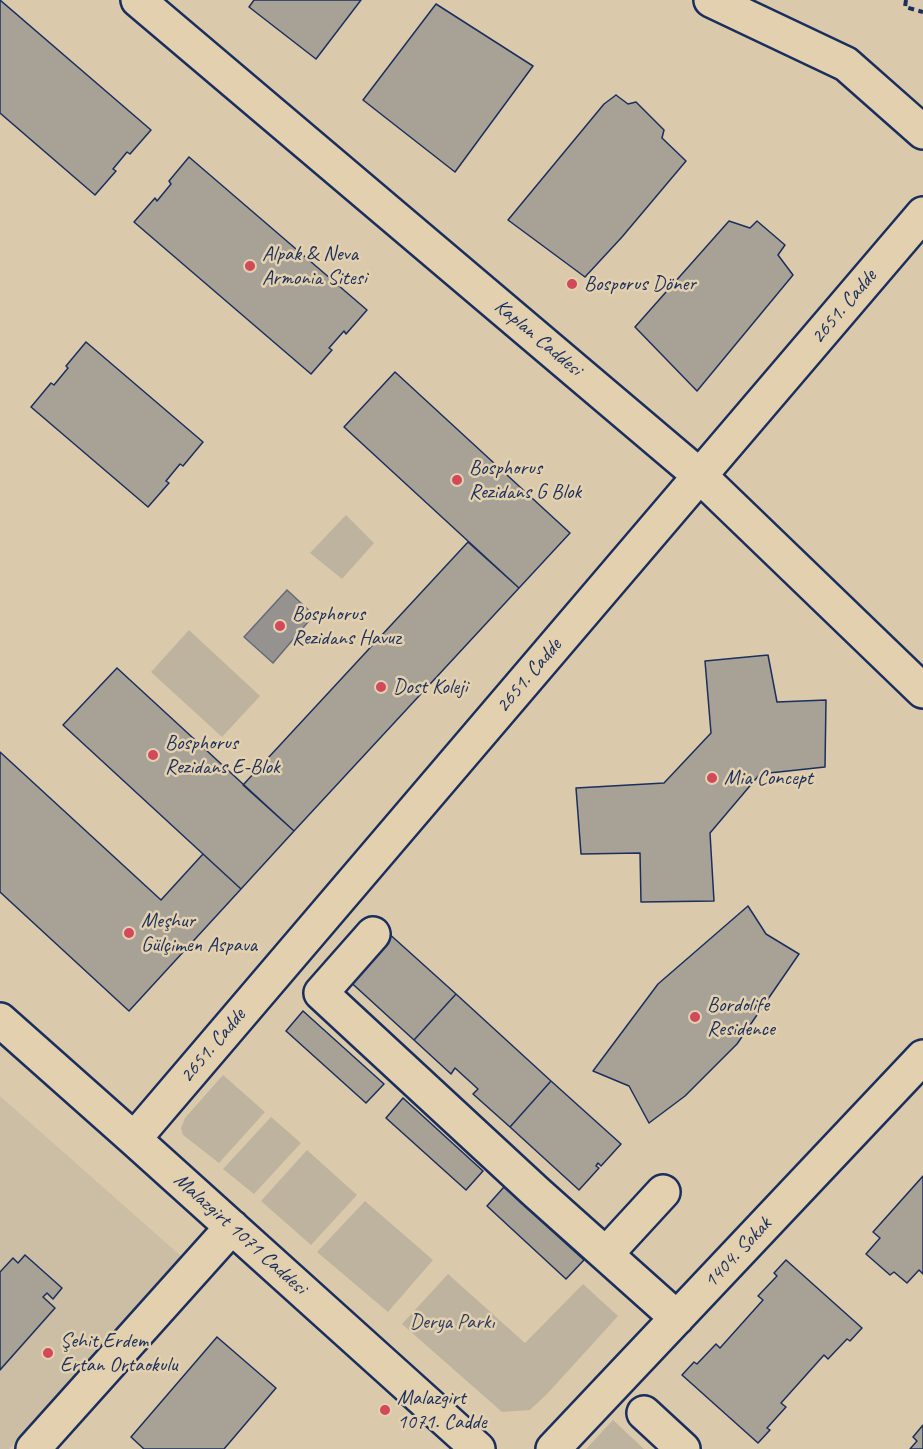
<!DOCTYPE html>
<html>
<head>
<meta charset="utf-8">
<style>
  body { margin:0 }
  canvas { display:block; background:#dacaab }
</style>
</head>
<body>
<canvas width="923" height="1449"></canvas>
<script>
const ctx = document.querySelector('canvas').getContext('2d');
ctx.lineJoin = 'round';
function fill(path, color) { ctx.fillStyle = color; ctx.fill(path, 'evenodd'); }
const poly = rows => new Path2D(rows.map(r => 'M' + r).join(''));
function strokePath(path, color, width, dash) { ctx.strokeStyle = color; ctx.lineWidth = width; ctx.lineCap = dash ? 'butt' : 'round'; ctx.setLineDash(dash || []); ctx.stroke(path); }
function write(font, color, halo, rows, align = 'center') {
  ctx.font = font + ' Caveat,sans-serif'; ctx.lineWidth = 5; ctx.setLineDash([]); ctx.textBaseline = 'middle'; ctx.strokeStyle = halo; ctx.fillStyle = color; for (const [text, x, y, turn = 0] of rows) {
    ctx.save(); ctx.translate(x, y); ctx.rotate((+turn || 0) * Math.PI / 180); ctx.textAlign = isNaN(turn) ? turn : align; if (halo) ctx.strokeText(text, 0, 0); ctx.fillText(text, 0, 0); ctx.restore();
  }
}
fill(poly([
  [0,1096,182,1257,9,1449,0,1449]
]), '#cbbea5');
fill(poly([
  [346,515,374,543,342,579,310,553],
  [189,630,260,696,222,737,151,672],
  [223,1075,265,1112,219,1163,183,1135,181,1128,185,1118],
  [271,1117,301,1143,254,1194,223,1169],
  [307,1150,357,1195,311,1245,261,1201],
  [365,1201,433,1260,388,1312,317,1252],
  [448,1274,525,1343,583,1284,618,1316,547,1394,530,1410,502,1412,402,1324],
  [613,1420,644,1449,586,1449]
]), '#beb39f');
const water = poly([
  [287,590,314,615,273,663,244,637,287,590]
]);
fill(water, '#959290');
strokePath(water, '#646a7c', 1.5);
const building = poly([
  [0,0,151,130,130,154,127,152,113,169,116,171,95,195,0,113,0,0],
  [254,0,361,0,316,59,249,7,254,0],
  [436,4,533,66,455,172,363,100,436,4],
  [616,95,628,104,636,102,664,130,662,138,686,161,622,237,585,277,508,220,604,104,616,95],
  [189,157,367,310,346,334,344,331,329,348,332,350,311,374,134,222,155,198,157,201,171,184,169,181,189,157],
  [729,221,750,228,757,221,785,245,778,255,793,275,697,391,635,327,729,221],
  [86,342,203,442,183,466,180,464,166,481,169,483,148,507,31,407,51,383,54,385,68,368,66,366,86,342],
  [395,372,570,533,519,588,344,427,395,372],
  [468,542,519,588,294,831,243,785,468,542],
  [768,655,777,702,826,700,825,767,760,774,710,833,714,901,641,902,640,853,581,854,576,788,664,783,711,733,705,661,768,655],
  [117,668,294,831,241,889,63,725,117,668],
  [0,752,161,900,203,854,241,889,129,1011,0,892,0,752],
  [748,906,766,934,799,954,737,1044,685,1096,649,1123,629,1086,593,1071,658,984,748,906],
  [386,931,456,994,414,1040,345,977,386,931],
  [456,994,551,1081,510,1127,473,1094,478,1089,455,1068,451,1074,414,1040,456,994],
  [303,1011,384,1084,366,1103,286,1031,303,1011],
  [551,1081,621,1144,601,1166,598,1163,596,1166,599,1168,579,1190,510,1127,551,1081],
  [403,1098,483,1171,466,1190,386,1118,403,1098],
  [923,1176,923,1274,919,1270,907,1283,894,1272,890,1275,866,1254,880,1238,873,1232,923,1176],
  [504,1187,584,1260,566,1279,487,1206,504,1187],
  [25,1255,62,1288,53,1299,47,1293,43,1297,55,1308,0,1370,0,1272,13,1258,18,1263,25,1255],
  [786,1260,862,1328,850,1341,847,1339,828,1359,824,1355,781,1403,786,1407,767,1428,770,1430,758,1443,682,1375,694,1362,697,1364,716,1344,720,1348,763,1300,758,1296,777,1276,774,1273,786,1260],
  [217,1337,276,1388,224,1449,144,1449,131,1437,217,1337],
  [923,1425,923,1449,910,1449,917,1441,913,1437,923,1425]
]);
fill(building, '#a8a196');
strokePath(building, '#1b2f5e', 1.5);
const minor = poly([
  [138,0,700,476,923,691],
  [711,0,846,64,923,132],
  [373,934,321,993,536,1192,677,1318],
  [0,1020,134,1139,478,1449],
  [134,1139,923,214],
  [606,1254,663,1192],
  [644,1413,683,1449],
  [33,1449,232,1227],
  [553,1449,923,1057]
]);
strokePath(minor, '#1b2f5e', 38);
strokePath(poly([
  [906,0,905,7,923,12]
]), '#1b2f5e', 4, [6, 4.5]);
strokePath(minor, '#e2d0ae', 33);
for (const [x, y, r, color] of [
  [250,266,6,"#d1495b"],
  [572,284,6,"#d1495b"],
  [457,480,6,"#d1495b"],
  [280,626,6,"#d1495b"],
  [381,687,6,"#d1495b"],
  [153,755,6,"#d1495b"],
  [712,778,6,"#d1495b"],
  [129,933,6,"#d1495b"],
  [695,1017,6,"#d1495b"],
  [48,1353,6,"#d1495b"],
  [385,1410,6,"#d1495b"]
]) { const dot = new Path2D(); dot.arc(x, y, r, 0, 2 * Math.PI); ctx.fillStyle = color; ctx.fill(dot); strokePath(dot, '#e2d0ae', 2); }
write('21px', '#1b2f5e', '#e2d0ae', [
  ["Alpak & Neva",262,254],
  ["Armonia Sitesi",262,278],
  ["Bosporus Döner",584,284],
  ["Bosphorus",469,468],
  ["Rezidans G Blok",469,492],
  ["Bosphorus",292,614],
  ["Rezidans Havuz",292,638],
  ["Dost Koleji",393,687],
  ["Bosphorus",165,743],
  ["Rezidans E-Blok",165,767],
  ["Mia Concept",724,778],
  ["Meşhur",141,921],
  ["Gülçimen Aspava",141,945],
  ["Bordolife",707,1005],
  ["Residence",707,1029],
  ["Şehit Erdem",60,1341],
  ["Ertan Ortaokulu",60,1365],
  ["Malazgirt",397,1398],
  ["1071. Cadde",397,1422]
], 'left');
write('21px', '#1b2f5e', '#e2d0ae', [
  ["2651. Cadde",844,307,-50],
  ["Kaplan Caddesi",538,338,40],
  ["2651. Cadde",529,676,-50],
  ["2651. Cadde",213,1046,-50],
  ["Malazgirt 1071 Caddesi",240,1234,42],
  ["1404. Sokak",738,1253,-47]
]);
write('21px', '#2b3c64', '#e2d0ae', [
  ["Derya Parkı",452,1322]
]);
</script>
</body>
</html>
